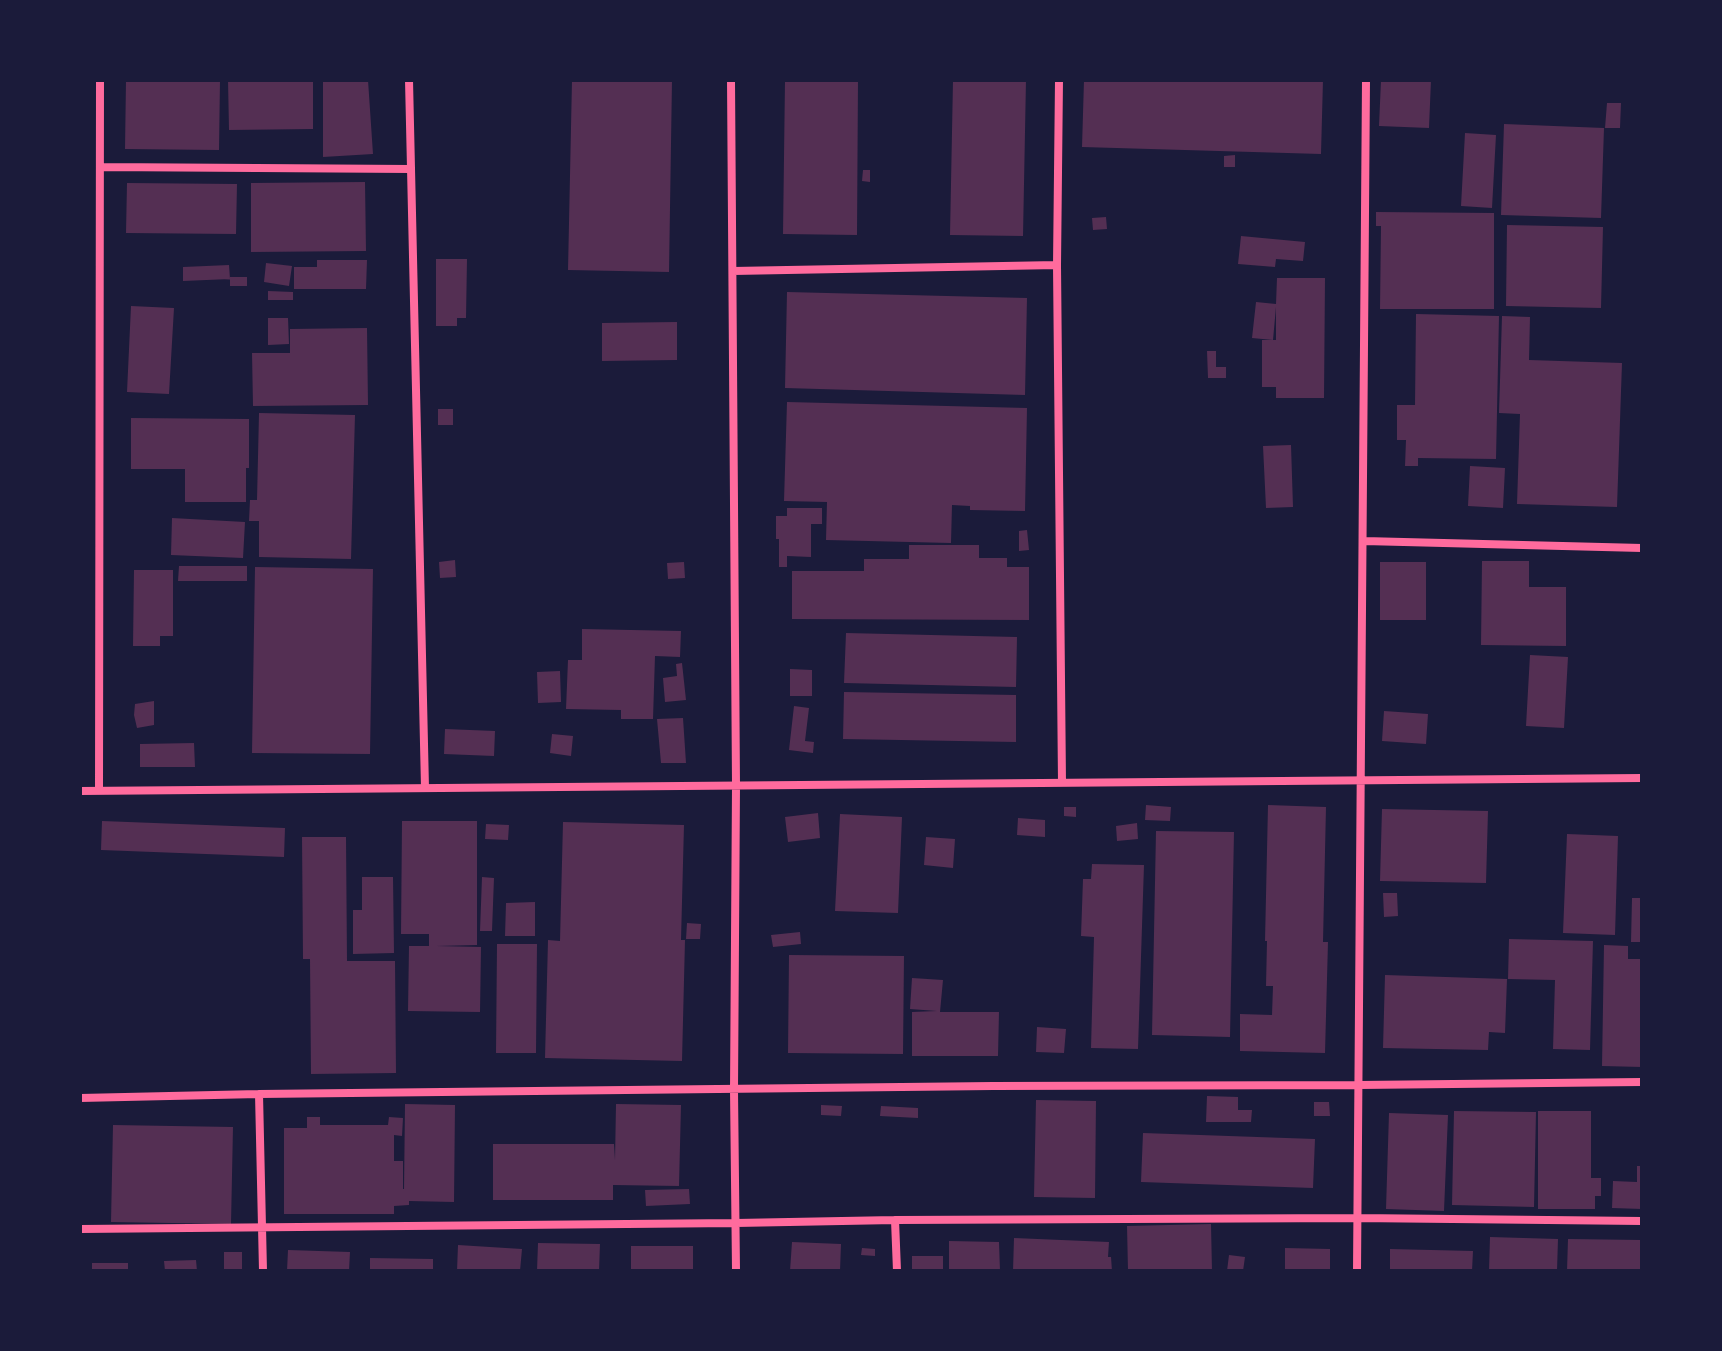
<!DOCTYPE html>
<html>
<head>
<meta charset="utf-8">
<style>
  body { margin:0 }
  #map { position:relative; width:1722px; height:1351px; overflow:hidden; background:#1b1b3a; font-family:"Archivo Narrow",sans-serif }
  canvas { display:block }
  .frame { position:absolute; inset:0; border:82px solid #1b1b3a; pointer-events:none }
</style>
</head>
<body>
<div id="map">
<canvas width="1722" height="1351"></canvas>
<div class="frame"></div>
</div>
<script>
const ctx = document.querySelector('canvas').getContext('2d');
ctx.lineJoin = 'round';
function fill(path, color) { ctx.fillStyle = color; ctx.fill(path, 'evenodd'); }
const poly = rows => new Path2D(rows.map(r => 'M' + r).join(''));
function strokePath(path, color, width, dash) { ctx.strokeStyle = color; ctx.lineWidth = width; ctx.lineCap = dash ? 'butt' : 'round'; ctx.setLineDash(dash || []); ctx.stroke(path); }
fill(poly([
  [126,80,220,80,219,150,125,149],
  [228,80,313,80,313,129,229,130],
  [323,80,368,80,373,154,323,157],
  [572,80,672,80,669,272,568,270],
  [785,80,858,80,857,235,783,234],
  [953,80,1026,80,1023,236,950,235],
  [1084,80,1323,80,1321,154,1082,147],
  [1381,80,1431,80,1429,128,1379,126],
  [1607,103,1621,103,1620,128,1605,128],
  [1504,124,1604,128,1601,218,1501,215],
  [1465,133,1496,135,1492,208,1461,206],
  [1235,155,1235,167,1224,167,1224,156],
  [863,170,870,170,870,182,862,181],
  [365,182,366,251,251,252,251,183],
  [127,183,237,184,236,234,126,233],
  [1376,212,1494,213,1494,309,1380,309,1381,226,1376,226],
  [1106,217,1107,229,1093,230,1092,218],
  [1507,225,1603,227,1601,308,1506,306],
  [1241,236,1305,242,1303,261,1276,259,1275,267,1238,264],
  [436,259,467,259,466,318,457,318,457,326,436,326],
  [317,260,367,260,366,289,294,289,294,267,317,267],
  [266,263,292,266,289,286,264,282],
  [229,265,230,279,183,281,183,267],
  [230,277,247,277,247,286,230,286],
  [1277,278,1325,278,1324,398,1276,398,1276,387,1262,387,1262,340,1279,340,1276,340,1276,307,1273,340,1252,338,1256,302,1276,304],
  [268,291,293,292,293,300,268,300],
  [787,292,1027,298,1025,395,785,388],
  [131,306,174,308,169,394,127,392],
  [1416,314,1499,316,1496,459,1418,458,1418,466,1405,466,1406,440,1397,440,1397,405,1415,405],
  [1502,316,1530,317,1529,360,1622,363,1617,507,1517,504,1520,414,1499,413],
  [268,318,288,318,289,344,268,345],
  [677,322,677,360,602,361,602,323],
  [367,328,368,405,253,406,252,353,290,353,290,329],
  [1207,351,1216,351,1216,367,1226,367,1226,378,1208,378],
  [787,402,1027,408,1025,511,970,510,970,506,952,505,951,543,826,540,827,502,784,501],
  [438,409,453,409,453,425,438,425],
  [259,413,355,415,351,559,259,557,259,521,249,521,250,500,257,500],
  [131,418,249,419,249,468,246,468,246,502,185,502,185,469,131,469],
  [1291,445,1293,507,1266,508,1263,446],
  [1470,466,1505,468,1503,508,1468,506],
  [787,508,822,508,822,524,811,524,811,557,787,556,787,567,779,567,779,539,776,539,776,516,787,516],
  [172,518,245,522,243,558,171,555],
  [1027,530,1029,550,1019,551,1019,531],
  [909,545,979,545,979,558,1007,558,1007,567,1029,567,1029,620,792,619,792,571,864,571,864,559,909,559],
  [455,560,456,577,440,578,439,562],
  [1482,561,1529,561,1529,587,1566,587,1566,646,1481,645],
  [684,562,685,578,668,579,667,563],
  [1380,562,1426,562,1426,620,1380,620],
  [179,566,247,566,247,581,178,581],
  [255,567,373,569,370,754,252,753],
  [134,570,173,570,173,636,160,636,160,646,133,646],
  [582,629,681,631,680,657,655,656,653,719,621,719,621,710,566,709,568,660,582,660],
  [846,633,1017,637,1016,687,844,683],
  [1530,655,1568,657,1564,728,1526,726],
  [682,663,686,700,665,702,663,678,677,676,676,664],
  [790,669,812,670,812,696,790,696],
  [560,671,561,702,538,703,537,672],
  [844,692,1016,695,1016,742,843,739],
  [154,701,154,725,137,728,134,715,135,704],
  [794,706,809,708,805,741,814,742,813,753,789,750],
  [1384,711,1428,714,1426,744,1382,741],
  [683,718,686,763,661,763,657,719],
  [445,729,495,731,494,756,444,754],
  [552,734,573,736,571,756,550,753],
  [194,743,195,767,140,767,140,744],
  [1146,805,1171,807,1170,821,1145,820],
  [1268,805,1326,807,1323,942,1328,942,1325,1053,1240,1051,1240,1014,1272,1015,1273,986,1266,986,1267,941,1265,941],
  [1064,807,1076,807,1076,817,1064,816],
  [1382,809,1488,811,1486,883,1380,881],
  [818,813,820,838,788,842,785,817],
  [840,814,902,817,898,913,835,911],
  [1018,818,1045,820,1045,837,1017,835],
  [102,821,285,828,284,857,101,850],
  [402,821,477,821,477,945,436,946,481,947,480,1012,408,1011,409,946,429,946,429,934,401,934],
  [563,822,684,825,681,940,685,940,682,1061,545,1058,548,940,560,941],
  [1137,823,1138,839,1117,841,1116,826],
  [486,824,509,825,508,840,485,839],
  [1156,831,1234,832,1230,1037,1152,1035],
  [1567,834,1618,836,1615,935,1563,933],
  [302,837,346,837,347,961,395,961,396,1073,311,1074,310,959,303,959],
  [926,837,955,839,953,868,924,865],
  [1092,864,1144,865,1138,1049,1091,1048,1094,937,1081,936,1083,879,1091,879],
  [362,877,393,877,394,953,353,954,353,910,362,910],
  [482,877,494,878,492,931,480,931],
  [1383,893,1397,893,1398,916,1384,917],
  [1632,898,1642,898,1642,942,1631,942],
  [535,902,535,936,505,936,506,903],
  [687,923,701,924,700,939,686,939],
  [800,932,801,944,773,947,771,935],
  [1509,939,1593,941,1590,1050,1553,1049,1555,980,1508,979],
  [497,944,537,944,536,1053,496,1053],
  [1604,945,1628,946,1628,959,1642,959,1642,1067,1602,1066],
  [789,955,904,956,903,1054,788,1053],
  [1385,975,1507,979,1505,1033,1489,1032,1488,1050,1383,1048],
  [912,978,943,980,940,1012,999,1012,998,1056,912,1056,912,1012,937,1011,910,1009],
  [1037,1027,1066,1029,1064,1053,1036,1052],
  [1207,1096,1238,1097,1238,1110,1252,1110,1251,1122,1206,1122],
  [1036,1100,1096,1101,1095,1198,1034,1197],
  [1314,1102,1329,1102,1330,1116,1314,1116],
  [405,1104,455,1105,454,1202,409,1201,409,1205,394,1206,394,1214,284,1214,284,1128,307,1128,307,1117,320,1117,320,1125,388,1125,389,1117,403,1118,402,1136,394,1135,394,1161,403,1161,403,1189,404,1189],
  [616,1104,681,1105,679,1186,613,1185,613,1200,493,1200,493,1144,614,1144,615,1160],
  [821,1105,842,1106,841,1116,821,1115],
  [881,1106,918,1108,918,1118,880,1116],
  [1454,1111,1536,1112,1534,1207,1452,1205],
  [1538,1111,1591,1111,1591,1178,1601,1178,1601,1196,1595,1196,1595,1209,1538,1209],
  [1389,1113,1448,1115,1444,1211,1386,1209],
  [113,1125,233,1127,231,1224,111,1222],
  [1143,1133,1315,1139,1313,1188,1141,1182],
  [1637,1166,1642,1166,1642,1209,1612,1208,1613,1181,1637,1182],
  [689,1189,690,1204,646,1206,645,1190],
  [1211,1224,1212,1271,1128,1271,1127,1226],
  [1490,1237,1558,1239,1557,1271,1489,1271],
  [1014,1238,1109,1242,1108,1257,1111,1257,1112,1271,1013,1271],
  [1568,1239,1642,1240,1642,1271,1567,1271],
  [949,1241,999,1242,1000,1271,949,1271],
  [792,1242,841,1244,840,1271,790,1271],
  [538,1243,600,1244,599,1271,537,1271],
  [458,1245,522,1249,520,1271,457,1271],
  [631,1246,693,1246,693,1271,631,1271],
  [862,1248,875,1249,875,1256,861,1255],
  [1285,1248,1330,1249,1330,1271,1285,1271],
  [1390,1249,1473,1251,1472,1271,1390,1271],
  [288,1250,350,1252,349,1271,287,1271],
  [224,1252,242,1252,242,1271,224,1271],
  [1229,1255,1245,1257,1243,1271,1227,1271],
  [912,1256,943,1256,943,1271,912,1271],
  [370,1258,433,1259,433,1271,370,1271],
  [196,1260,197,1271,165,1271,164,1261],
  [92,1263,128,1263,128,1271,92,1271]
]), '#542f53');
strokePath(poly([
  [409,80,425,788],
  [731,80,736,786,734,1090,736,1271],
  [1059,80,1057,265,1062,783],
  [101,167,411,169],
  [733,271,1057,265],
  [1364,541,1642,548],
  [80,791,1642,778],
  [99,791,100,80],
  [259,1094,263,1271],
  [80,1098,259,1094,993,1086,1359,1085,1642,1082],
  [895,1220,897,1271],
  [80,1229,736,1223,895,1220,1357,1218,1642,1221],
  [1357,1271,1366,80]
]), '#ff6b9d', 8);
</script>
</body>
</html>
